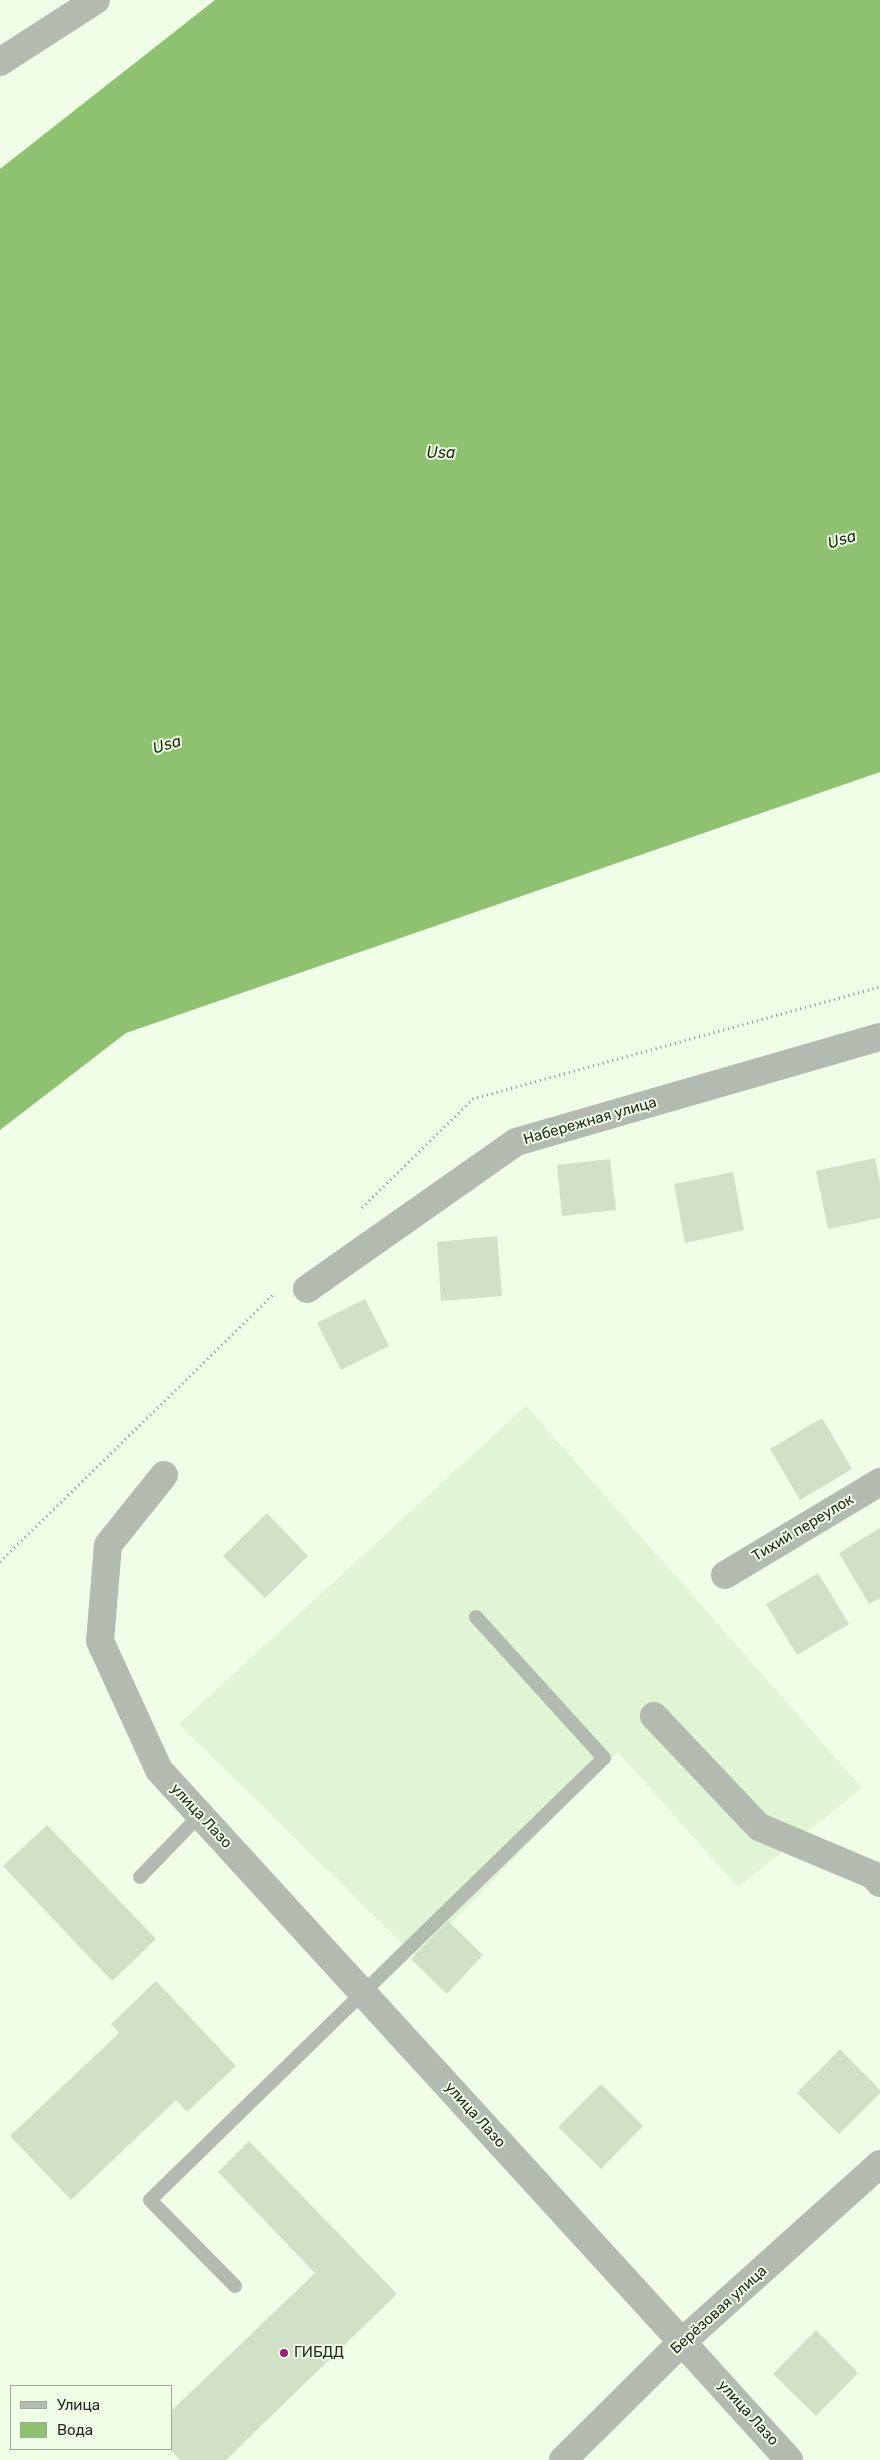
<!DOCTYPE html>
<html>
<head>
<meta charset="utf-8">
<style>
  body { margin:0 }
  #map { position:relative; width:880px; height:2460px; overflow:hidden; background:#f0fee8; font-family:Rubik,sans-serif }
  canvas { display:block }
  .legend { position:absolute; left:10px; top:2385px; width:162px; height:65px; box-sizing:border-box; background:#f0fee8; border:1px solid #9ea998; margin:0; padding:6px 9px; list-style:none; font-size:15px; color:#23291f }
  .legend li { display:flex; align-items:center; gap:10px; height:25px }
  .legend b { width:25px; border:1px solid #9ea998 }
</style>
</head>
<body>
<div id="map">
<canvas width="880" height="2460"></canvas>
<ul class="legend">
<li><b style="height:6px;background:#b3baaf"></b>Улица</li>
<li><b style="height:14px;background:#8fc270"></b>Вода</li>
</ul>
</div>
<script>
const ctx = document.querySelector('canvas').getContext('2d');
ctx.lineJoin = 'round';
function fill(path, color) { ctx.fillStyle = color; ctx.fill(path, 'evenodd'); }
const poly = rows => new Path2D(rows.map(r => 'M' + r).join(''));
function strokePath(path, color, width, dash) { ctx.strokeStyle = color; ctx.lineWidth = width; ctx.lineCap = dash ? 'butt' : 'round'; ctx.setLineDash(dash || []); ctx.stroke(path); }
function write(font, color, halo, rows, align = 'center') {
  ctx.font = font + ' Rubik,sans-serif'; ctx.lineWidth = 4; ctx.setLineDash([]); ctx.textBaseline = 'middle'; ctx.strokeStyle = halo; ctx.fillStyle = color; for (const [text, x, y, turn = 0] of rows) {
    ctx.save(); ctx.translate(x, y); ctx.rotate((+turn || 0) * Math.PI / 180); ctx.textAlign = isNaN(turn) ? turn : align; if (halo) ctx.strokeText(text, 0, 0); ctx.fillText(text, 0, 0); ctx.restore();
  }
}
fill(poly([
  [526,1406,862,1788,738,1887,618,1752,417,1958,179,1724]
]), '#dff5d3');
fill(poly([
  [215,0,880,0,880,772,126,1033,0,1130,0,169]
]), '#8fc270');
fill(poly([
  [875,1158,880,1183,880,1218,828,1229,816,1171],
  [610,1159,616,1210,562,1216,557,1165],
  [733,1172,744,1230,685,1243,674,1184],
  [497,1236,502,1296,441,1301,437,1242],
  [365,1299,389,1346,341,1370,317,1323],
  [822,1418,852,1469,800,1500,770,1449],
  [267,1513,308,1556,265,1598,223,1556],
  [880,1528,880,1598,869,1604,839,1553],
  [818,1573,849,1624,797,1655,766,1604],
  [47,1825,156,1939,112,1981,3,1866],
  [448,1921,483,1955,447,1994,411,1959],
  [156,1981,236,2066,187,2112,176,2100,71,2200,10,2136,119,2033,111,2024],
  [840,2049,880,2090,880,2093,839,2134,797,2093],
  [601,2084,643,2126,601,2169,558,2127],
  [249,2141,397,2294,226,2460,180,2460,170,2449,171,2411,315,2273,218,2172],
  [816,2330,858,2373,816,2416,773,2374]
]), '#d0e1c6');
strokePath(poly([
  [362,1208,473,1099,880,987],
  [0,1562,275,1293]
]), '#889282', 3, [1, 4]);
strokePath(poly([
  [140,1877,200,1815],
  [235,2286,150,2200,604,1758,476,1617]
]), '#b3baaf', 14);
strokePath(poly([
  [0,62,96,0],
  [307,1289,516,1142,880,1037],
  [164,1475,108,1545,100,1641,159,1770,682,2342,880,2164],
  [725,1575,880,1482],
  [654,1716,759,1827,873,1875,880,1883]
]), '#b3baaf', 28);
strokePath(poly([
  [563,2460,682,2342,789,2460]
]), '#b3baaf', 28);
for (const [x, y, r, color] of [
  [284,2353,5,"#9d1f75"]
]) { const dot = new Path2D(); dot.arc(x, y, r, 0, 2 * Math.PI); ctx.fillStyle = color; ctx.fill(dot); strokePath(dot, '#f0fee8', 2); }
write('15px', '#23291f', '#f0fee8', [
  ["Набережная улица",590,1121,-16],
  ["Тихий переулок",803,1528,-31],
  ["улица Лазо",201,1816,47],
  ["улица Лазо",475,2115,48],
  ["Берёзовая улица",719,2310,-42],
  ["улица Лазо",748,2413,48]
]);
write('15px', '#23291f', '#f0fee8', [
  ["ГИБДД",294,2353]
], 'left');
write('italic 16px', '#1b2f0e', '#f0fee8', [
  ["Usa",441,453],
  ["Usa",842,540,-17],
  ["Usa",167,745,-17]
]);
</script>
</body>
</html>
